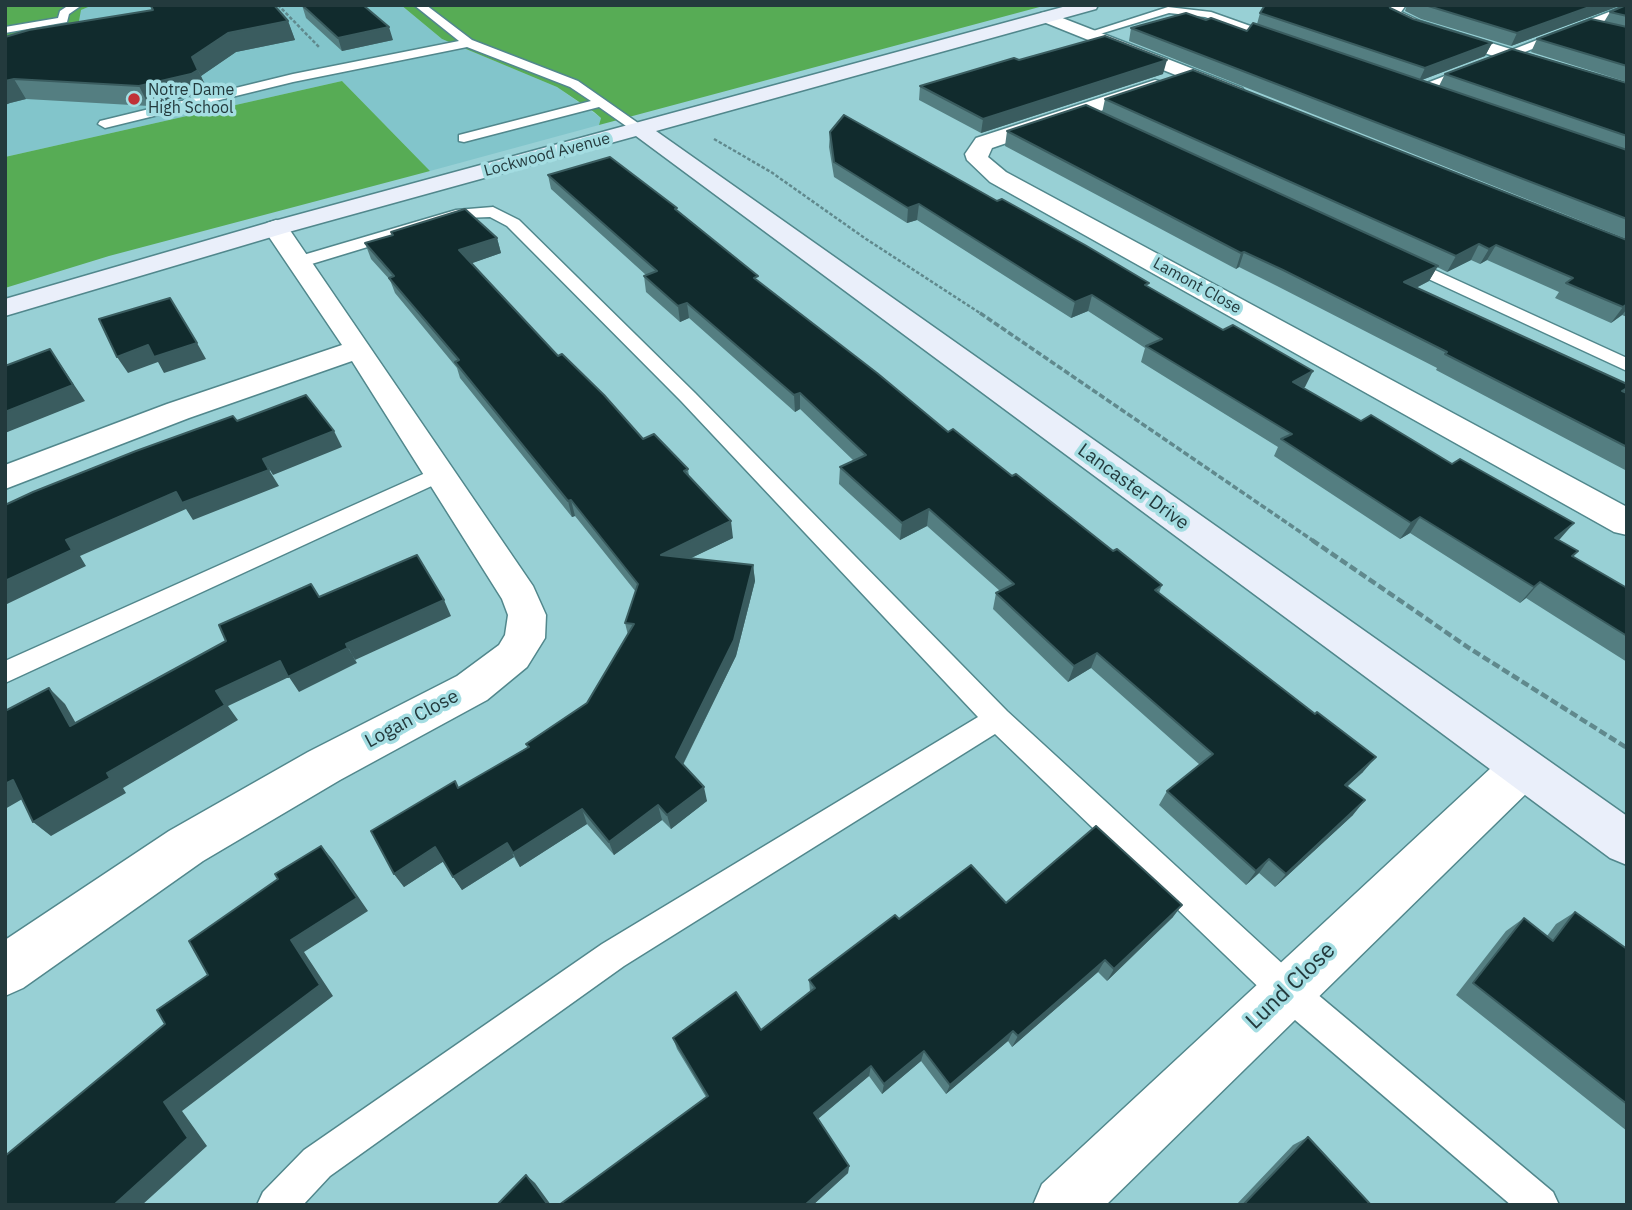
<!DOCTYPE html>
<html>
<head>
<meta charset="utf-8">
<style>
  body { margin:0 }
  #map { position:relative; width:1632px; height:1210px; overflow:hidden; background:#98d0d5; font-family:"IBM Plex Sans",sans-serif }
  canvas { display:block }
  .frame { position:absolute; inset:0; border:7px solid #233a3d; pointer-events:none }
</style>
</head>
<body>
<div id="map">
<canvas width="1632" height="1210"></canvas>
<div class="frame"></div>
</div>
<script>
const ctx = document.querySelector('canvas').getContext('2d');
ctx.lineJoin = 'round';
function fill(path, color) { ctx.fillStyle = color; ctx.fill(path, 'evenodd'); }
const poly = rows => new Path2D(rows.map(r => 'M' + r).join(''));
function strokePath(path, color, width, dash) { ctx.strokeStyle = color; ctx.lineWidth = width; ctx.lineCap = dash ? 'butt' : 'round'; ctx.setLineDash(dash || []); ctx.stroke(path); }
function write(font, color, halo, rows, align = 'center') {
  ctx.font = font + ' "IBM Plex Sans",sans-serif'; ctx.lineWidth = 7; ctx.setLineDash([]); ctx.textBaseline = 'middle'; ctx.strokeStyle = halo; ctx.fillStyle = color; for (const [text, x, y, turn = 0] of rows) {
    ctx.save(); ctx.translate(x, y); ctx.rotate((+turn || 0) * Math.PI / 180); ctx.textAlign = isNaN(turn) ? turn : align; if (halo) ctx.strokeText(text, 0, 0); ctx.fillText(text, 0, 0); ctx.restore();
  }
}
fill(poly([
  [93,5,401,5,442,39,557,87,601,118,599,125,430,171,342,81,5,157,5,41]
]), '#82c5cb');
fill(poly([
  [5,5,93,5,81,10,79,21,57,31,5,41],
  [401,5,1047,5,599,125,601,118,594,112,557,87,442,39],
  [342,81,430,171,109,256,5,288,5,157]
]), '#57ac55');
const lane = poly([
  [69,5,82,5,69,14,67,22,5,33,5,27,58,18,60,11,69,5],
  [414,5,426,5,472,40,578,81,648,130,646,133,636,133,599,107,464,142,459,141,459,135,591,101,570,87,467,47,293,82,105,128,98,124,100,121,293,74,459,41,414,5],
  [1627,5,1627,12,1425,91,1420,92,1414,88,1627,5],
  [1168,7,1211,12,1287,39,1281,43,1205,17,1169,13,1090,37,1084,34,1168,7],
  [493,207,519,220,695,393,1007,711,1298,978,1553,1192,1559,1205,1511,1205,1274,1002,995,734,624,966,330,1176,303,1205,257,1205,263,1192,304,1150,602,944,978,717,681,401,507,226,490,217,463,218,305,266,293,266,291,262,293,258,456,210,493,207],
  [1402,255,1627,358,1627,371,1396,264,1394,260,1402,255],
  [441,466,449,468,452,473,449,478,5,683,5,661,441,466]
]);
const street = poly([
  [1387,5,1406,5,1401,12,1420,21,1627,85,1627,98,1408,29,1386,18,1383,10,1387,5],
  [1047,12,1242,88,1245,92,1242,96,1235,98,1228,96,1041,21,1038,17,1041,13,1047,12],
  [1155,80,1162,82,1165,86,1162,90,992,148,988,157,1006,172,1627,507,1627,535,1614,532,990,182,967,160,965,154,976,138,1155,80],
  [276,220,285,223,533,586,546,615,545,638,527,667,487,700,340,780,203,861,23,988,5,996,5,940,169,831,308,752,457,676,499,645,505,635,508,615,502,599,352,361,189,418,5,489,5,465,167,404,342,345,263,228,267,223,276,220],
  [1521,750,1537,755,1543,769,1537,783,1106,1205,1033,1205,1042,1184,1505,755,1521,750]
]);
const secondary = poly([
  [1070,5,1098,5,1096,9,656,131,1627,816,1627,865,1610,858,636,136,285,233,5,316,5,299,267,223,1070,5]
]);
strokePath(lane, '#51878c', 3);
strokePath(street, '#51878c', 3);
strokePath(secondary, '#51878c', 3);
strokePath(poly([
  [278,5,319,47],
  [714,139,771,172,866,239,983,315]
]), '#60898d', 2.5, [3.5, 2]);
strokePath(poly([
  [980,313,1315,542]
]), '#60898d', 3.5, [6, 2.5]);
strokePath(poly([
  [1312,540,1469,648,1627,748]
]), '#60898d', 4.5, [8, 3.5]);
fill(lane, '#fff');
fill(street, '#fff');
fill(secondary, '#eaeffa');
fill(poly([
  [302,5,393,40,342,51,306,18],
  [1407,5,1622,5,1511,46,1421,19,1405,11],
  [1627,5,1627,82,1531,52,1537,39,1604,22,1610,12],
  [1390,8,1413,19,1492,43,1485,56,1422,80,1439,86,1445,74,1627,83,1627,239,1129,41,1131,28,1206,20,1247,31,1257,24,1260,13],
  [288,21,295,40,236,52,201,76,207,89,200,94,149,106,26,99,10,103,5,105,5,37],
  [1019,60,1163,74,981,133,919,100,920,86],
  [1105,99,1627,240,1627,317,1622,315,1611,323,1555,298,1559,292,1487,260,1480,264,1471,260,1447,272,1437,267,1429,281,1416,288,1627,384,1627,390,1625,392,1627,393,1627,471,1436,370,1437,368,1277,286,1239,267,1236,269,1005,146,1007,131,1102,113],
  [830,132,1148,287,1305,387,1303,388,1578,551,1573,557,1627,588,1627,662,1526,598,1520,603,1410,533,1400,539,1274,456,1278,447,1141,362,1145,348,1088,311,1071,318,917,220,907,223,834,177,829,147],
  [548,175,678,211,758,282,948,432,1012,476,1113,551,1162,585,1159,593,1363,772,1347,787,1353,815,1275,887,1259,873,1246,885,1159,805,1167,791,1200,765,1091,668,1068,682,993,609,996,593,1000,591,927,526,900,540,839,484,840,467,854,461,800,409,795,412,689,318,680,322,646,292,644,276,646,275,551,189],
  [391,232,497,238,501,253,472,263,558,356,643,439,688,469,689,476,733,538,691,558,753,565,755,581,736,656,683,765,707,801,671,829,662,820,614,855,587,824,520,867,514,857,462,890,444,861,404,887,394,874,459,788,528,747,526,744,587,703,628,635,625,623,636,592,575,516,572,517,460,378,457,368,395,293,390,280,371,259,365,243,392,235],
  [1006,903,1173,917,1107,981,1098,972,1012,1047,1008,1041,946,1094,921,1061,882,1094,869,1076,818,1119,849,1166,848,1173,813,1205,559,1205,706,1097,677,1049,673,1038,761,1030,810,992,809,980,899,919],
  [1575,912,1627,949,1627,1131,1456,995,1506,931,1524,918,1547,936,1556,924],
  [1308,1137,1371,1205,1236,1205,1293,1145]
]), '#547e81');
fill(poly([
  [1595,5,1622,5,1511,46,1517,33],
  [288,21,295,40,236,52,201,76,192,57,228,33],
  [389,27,393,40,342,51,338,38],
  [1492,43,1485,56,1419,81,1425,68],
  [1167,60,1163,74,981,133,983,119],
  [198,70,207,89,200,94,149,106,139,86],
  [14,79,26,99,10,103,5,105,5,81],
  [919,204,917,220,907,223,908,208],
  [497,238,501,253,464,266,459,250],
  [1479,244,1471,260,1447,272,1456,256],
  [1496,245,1487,260,1480,264,1489,249],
  [1244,252,1239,267,1236,269,1241,253],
  [1438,266,1429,281,1396,298,1404,282],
  [1092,295,1088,311,1071,318,1075,302],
  [687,303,689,318,680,322,678,306],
  [1627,304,1627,309,1622,315,1611,323,1623,307],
  [197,343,206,359,164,373,158,362,128,373,117,357,148,345],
  [50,349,85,401,5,433,5,412],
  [1313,371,1305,387,1286,398,1293,382],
  [800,393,800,409,795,412,794,395],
  [334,431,342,447,273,475,263,459],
  [269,470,279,486,193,520,186,509,80,556,86,566,7,604,5,603,5,581,66,540,176,492],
  [571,500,575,516,572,517,568,501],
  [929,509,927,526,900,540,902,523],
  [1420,517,1410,533,1400,539,1411,523],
  [731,521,733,538,664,571,661,555],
  [1574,523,1560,539,1541,554,1555,538],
  [753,565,755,581,736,656,679,772,676,757],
  [1540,582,1526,598,1520,603,1534,587],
  [444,600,451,616,355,660,346,644],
  [348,648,357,663,299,692,289,677,228,706,238,720,123,788,126,793,51,836,33,822,107,773,216,691,280,661],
  [1097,653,1091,668,1068,682,1074,666],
  [49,688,65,704,86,741,70,726],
  [1376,757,1363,772,1333,799,1345,785],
  [13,780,31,794,5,809,5,784],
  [704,787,707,801,671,829,667,815],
  [1365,800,1353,815,1275,887,1286,874],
  [658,805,662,820,614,855,609,842],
  [582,809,587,824,520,867,513,853],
  [507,843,514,857,462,890,453,877],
  [321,846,333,860,368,911,304,952,333,996,182,1111,207,1146,142,1205,114,1205,164,1102,291,940],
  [435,847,444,861,404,887,394,874],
  [1269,859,1259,873,1246,885,1256,871],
  [1182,905,1173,917,1107,981,1114,969],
  [1105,960,1098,972,1012,1047,1018,1036],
  [1013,1031,1008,1041,946,1094,950,1085],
  [924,1051,921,1061,882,1094,884,1084],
  [871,1066,869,1076,814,1122,814,1113],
  [849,1166,848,1173,813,1205,805,1205],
  [526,1175,535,1183,551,1205,548,1205]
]), '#3a5c5f');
const building = poly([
  [155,5,274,5,288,21,228,33,192,57,198,70,191,74,139,86,14,79,5,81,5,37,29,30,153,10,151,6,155,5],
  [302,5,363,5,389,27,338,38,302,5],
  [1265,5,1389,5,1390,8,1413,19,1492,43,1425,68,1260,13,1265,5],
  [1425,5,1595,5,1517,33,1425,5],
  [1626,5,1627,16,1610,12,1626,5],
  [1186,13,1206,20,1211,18,1247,31,1253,23,1627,150,1627,219,1131,28,1186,13],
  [1591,19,1627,27,1627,66,1537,39,1591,19],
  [1105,36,1167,60,983,119,920,86,1014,58,1019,60,1105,36],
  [1512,49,1627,83,1627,136,1445,74,1512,49],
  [1193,70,1627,240,1627,304,1623,307,1566,283,1573,278,1496,245,1489,249,1479,244,1456,256,1105,99,1193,70],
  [1086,105,1438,266,1404,282,1627,384,1627,388,1622,391,1627,393,1627,447,1445,354,1447,352,1283,270,1244,252,1241,253,1007,131,1086,105],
  [844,115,997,201,1002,199,1085,245,1149,283,1145,285,1223,330,1233,325,1313,371,1293,382,1361,421,1371,415,1452,464,1460,459,1574,523,1555,538,1578,551,1572,556,1627,588,1627,636,1540,582,1534,587,1420,517,1411,523,1281,439,1292,434,1146,346,1162,339,1092,295,1075,302,919,204,908,208,834,162,830,132,844,115],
  [610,157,677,208,675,209,758,276,754,278,877,373,948,432,953,429,1012,476,1016,474,1113,551,1117,549,1162,585,1155,590,1315,714,1317,712,1376,757,1345,785,1365,800,1286,874,1269,859,1256,871,1167,791,1213,754,1097,653,1074,666,996,593,1014,584,929,509,902,523,840,467,866,455,800,393,794,395,687,303,678,306,644,276,657,271,548,175,610,157],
  [465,209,497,238,459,250,558,356,562,354,604,395,643,439,654,434,688,469,684,471,731,521,661,555,753,565,734,640,676,757,704,787,667,815,658,805,609,842,582,809,513,853,507,843,453,877,435,847,394,874,371,831,455,781,458,788,529,747,526,744,587,703,634,624,625,623,638,584,571,500,568,501,455,362,459,360,389,278,394,276,365,243,393,235,391,232,465,209],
  [170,298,197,343,154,357,148,345,117,357,99,319,170,298],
  [50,349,73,385,5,412,5,366,50,349],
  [306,395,334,431,263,459,269,470,182,503,176,492,66,540,72,550,5,581,5,505,33,492,136,451,233,416,237,421,306,395],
  [417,555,444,600,346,644,348,648,288,677,280,661,216,691,225,705,107,773,110,778,33,822,13,780,5,784,5,711,49,688,70,726,226,641,219,625,311,584,319,597,417,555],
  [1096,826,1182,905,1114,969,1105,960,1018,1036,1013,1031,950,1085,924,1051,884,1084,871,1066,814,1113,849,1166,805,1205,559,1205,708,1096,673,1038,736,992,761,1030,815,988,809,980,895,915,899,919,971,865,1006,903,1096,826],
  [321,846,357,898,291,940,320,985,164,1102,188,1138,114,1205,5,1205,5,1156,165,1024,157,1010,208,975,189,941,278,879,275,874,321,846],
  [1575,912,1627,949,1627,1104,1473,983,1524,918,1553,941,1575,912],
  [1308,1137,1371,1205,1243,1205,1308,1137],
  [526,1175,548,1205,497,1205,526,1175]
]);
fill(building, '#112b2d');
strokePath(building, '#3a5c5f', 2);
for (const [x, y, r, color] of [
  [134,99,7,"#c03137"]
]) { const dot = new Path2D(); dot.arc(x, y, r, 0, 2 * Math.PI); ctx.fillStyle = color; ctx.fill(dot); strokePath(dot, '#a4dde2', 2.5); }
write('16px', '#233a3d', '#a4dde2', [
  ["Notre Dame",148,90],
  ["High School",148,108]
], 'left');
write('16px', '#233a3d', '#a4dde2', [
  ["Lockwood Avenue",547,155,-15],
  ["Lamont Close",1197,286,29]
]);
write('19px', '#233a3d', '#a4dde2', [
  ["Lancaster Drive",1133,487,36],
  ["Logan Close",412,719,-28]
]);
write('23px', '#233a3d', '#a4dde2', [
  ["Lund Close",1291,986,-44]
]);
</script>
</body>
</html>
